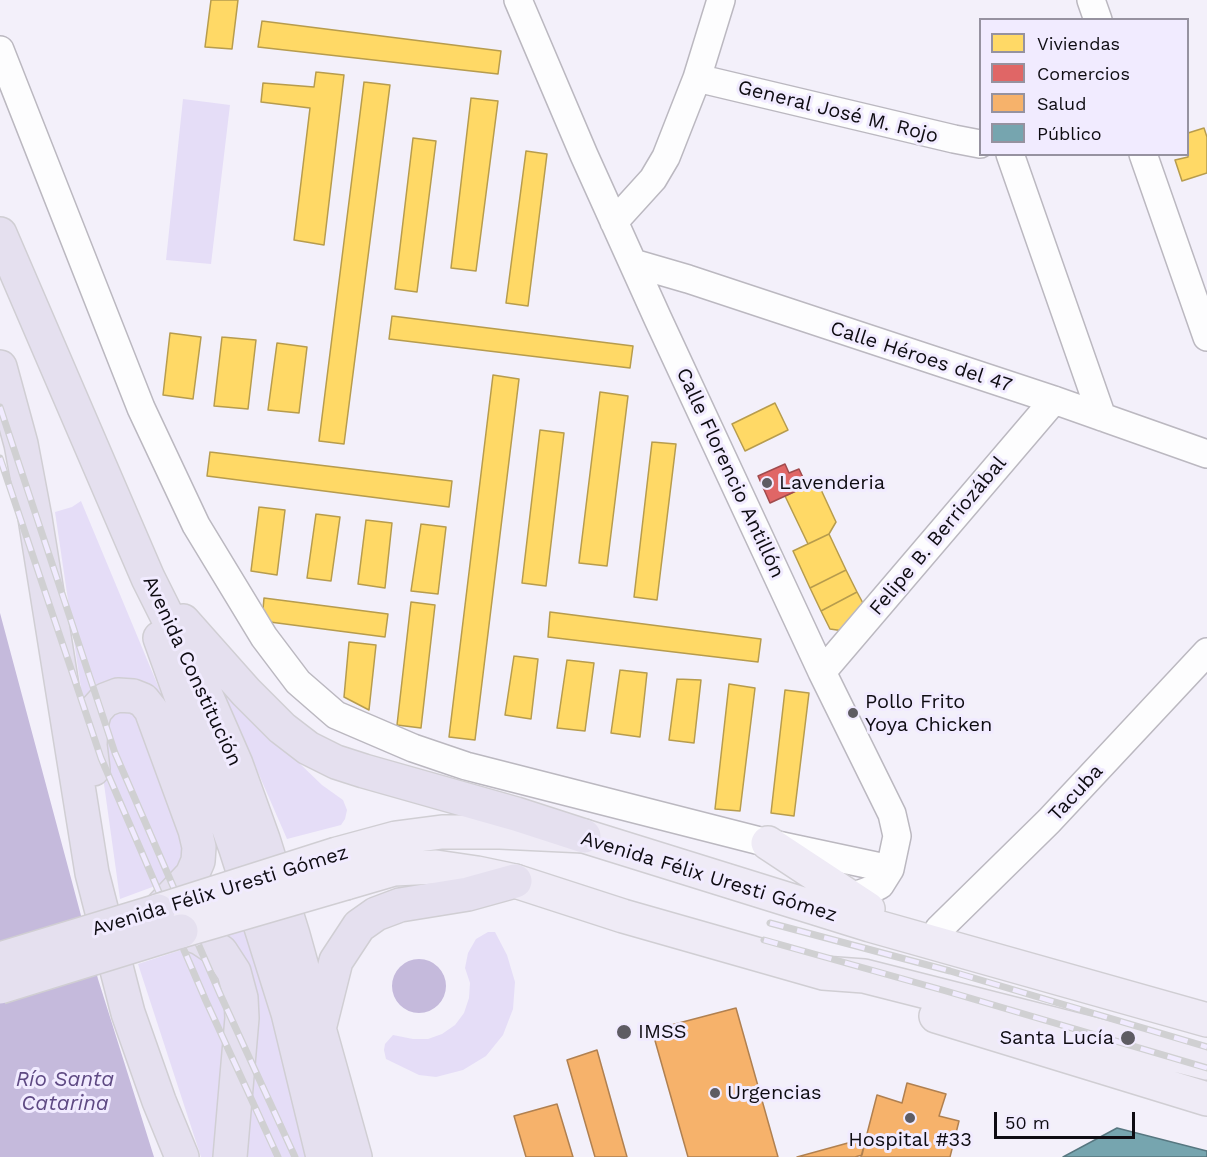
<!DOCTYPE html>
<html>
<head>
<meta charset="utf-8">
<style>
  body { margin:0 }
  #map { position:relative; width:1207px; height:1157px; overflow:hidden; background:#f3f0fa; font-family:"Work Sans",sans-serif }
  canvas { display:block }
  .legend { position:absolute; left:979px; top:18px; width:210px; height:138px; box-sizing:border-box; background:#f1ebff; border:2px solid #9692a0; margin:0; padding:8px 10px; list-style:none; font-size:18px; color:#0e0c12 }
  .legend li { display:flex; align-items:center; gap:12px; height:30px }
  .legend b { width:30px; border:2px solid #9692a0 }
  .scale { position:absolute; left:994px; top:1112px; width:141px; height:27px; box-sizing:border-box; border:3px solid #0e0c12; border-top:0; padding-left:8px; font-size:18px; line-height:21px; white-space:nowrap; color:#0e0c12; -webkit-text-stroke:4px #f1ebff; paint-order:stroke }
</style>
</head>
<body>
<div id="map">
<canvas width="1207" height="1157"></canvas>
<ul class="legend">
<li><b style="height:16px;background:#ffd966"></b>Viviendas</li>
<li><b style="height:16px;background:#e06666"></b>Comercios</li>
<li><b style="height:16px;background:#f6b26b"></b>Salud</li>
<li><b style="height:16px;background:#76a5af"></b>Público</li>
</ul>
<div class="scale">50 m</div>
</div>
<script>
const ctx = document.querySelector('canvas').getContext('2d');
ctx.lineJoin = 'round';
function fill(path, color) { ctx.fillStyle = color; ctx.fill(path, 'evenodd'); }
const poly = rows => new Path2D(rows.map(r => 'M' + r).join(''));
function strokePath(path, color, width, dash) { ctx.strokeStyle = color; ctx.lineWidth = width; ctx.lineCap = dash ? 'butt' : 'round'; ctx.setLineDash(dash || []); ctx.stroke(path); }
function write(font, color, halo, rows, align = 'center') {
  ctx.font = font + ' "Work Sans",sans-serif'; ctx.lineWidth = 6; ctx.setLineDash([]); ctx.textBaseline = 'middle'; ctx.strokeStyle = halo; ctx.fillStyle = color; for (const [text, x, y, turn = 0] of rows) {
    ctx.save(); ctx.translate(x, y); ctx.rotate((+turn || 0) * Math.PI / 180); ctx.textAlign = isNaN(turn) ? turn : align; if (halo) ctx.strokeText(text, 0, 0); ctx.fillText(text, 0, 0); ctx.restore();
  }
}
fill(poly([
  [183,99,230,105,211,264,166,260],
  [81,501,161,693,139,682,120,679,105,682,91,693,83,702,55,512,72,507],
  [213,669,253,715,295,759,322,785,343,800,347,810,345,819,341,825,287,839],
  [131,709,143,718,189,843,182,876,120,899,98,741,109,712],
  [252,923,314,1157,238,1157,222,934],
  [488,932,495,932,507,955,515,982,513,1009,503,1035,486,1056,463,1070,436,1077,419,1075,386,1059,384,1050,385,1044,393,1035,413,1039,428,1039,442,1034,455,1025,464,1013,469,998,470,983,465,968,468,953,476,939],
  [181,950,197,952,211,960,229,998,215,1157,201,1157,138,964]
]), '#e5ddf7');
fill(poly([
  [0,613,98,979,154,1157,0,1157],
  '392 986a27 27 0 1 1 54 0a27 27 0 1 1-54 0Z'
]), '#c5badc');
const homes = poly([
  [211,0,238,0,232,49,205,47,211,0],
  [262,21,501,51,498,74,258,47,262,21],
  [316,72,344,75,324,245,294,240,310,108,261,102,263,83,314,87,316,72],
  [364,82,390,85,344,444,319,441,364,82],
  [471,98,498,101,476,271,451,268,471,98],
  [1204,128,1207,137,1207,173,1182,181,1175,160,1188,157,1188,133,1204,128],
  [413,138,436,141,417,292,395,289,413,138],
  [526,151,547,154,528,306,506,303,526,151],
  [392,316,633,346,630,368,389,339,392,316],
  [170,333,201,337,193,399,163,395,170,333],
  [222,337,256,340,248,409,214,406,222,337],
  [277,343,307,347,299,413,268,410,277,343],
  [493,375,519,379,475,740,449,737,493,375],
  [600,392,628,396,607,566,579,563,600,392],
  [775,403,788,430,745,451,732,424,775,403],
  [540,430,564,433,546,586,522,583,540,430],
  [652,442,676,444,657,600,634,597,652,442],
  [210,452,452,481,449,507,207,476,210,452],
  [817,481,836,522,829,534,808,544,785,496,817,481],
  [259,507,285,510,277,575,251,571,259,507],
  [316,514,340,517,331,581,307,578,316,514],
  [366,520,392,523,385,588,358,584,366,520],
  [421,524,446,527,438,594,411,591,421,524],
  [829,534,846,570,810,588,793,551,829,534],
  [846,570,857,592,821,611,810,588,846,570],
  [857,592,864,605,844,631,830,629,821,611,857,592],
  [264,598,388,614,385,637,262,621,264,598],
  [411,602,435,605,421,728,397,725,411,602],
  [550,612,761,639,758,662,548,637,550,612],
  [349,642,376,645,369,710,344,697,349,642],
  [514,656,538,659,531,719,505,715,514,656],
  [567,660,594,663,585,731,557,728,567,660],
  [620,670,647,673,640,737,611,733,620,670],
  [677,679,701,680,694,743,669,740,677,679],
  [729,684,755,688,740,811,715,809,729,684],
  [785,690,809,693,794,816,771,813,785,690]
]);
fill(homes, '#ffd966');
strokePath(homes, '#b79c4d', 1.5);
const shops = poly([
  [785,464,789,473,799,469,807,486,770,503,758,476,785,464]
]);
fill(shops, '#e06666');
strokePath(shops, '#a14b4d', 1.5);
const health = poly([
  [736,1008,778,1157,688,1157,652,1030,736,1008],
  [597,1050,627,1157,595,1157,567,1060,597,1050],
  [907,1083,946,1094,939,1116,959,1121,950,1157,861,1157,877,1095,902,1103,907,1083],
  [557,1104,573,1157,526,1157,514,1116,557,1104],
  [866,1138,862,1155,855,1157,797,1157,866,1138]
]);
fill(health, '#f6b26b');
strokePath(health, '#b08050', 1.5);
const public = poly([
  [1117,1128,1207,1151,1207,1157,1063,1157,1117,1128]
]);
fill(public, '#76a5af');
strokePath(public, '#577780', 1.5);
const minor = poly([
  [518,0,584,155,658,319,822,672,892,814,897,836,890,869,880,885,868,891,836,903],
  [1091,0,1098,20],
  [0,50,141,408,196,525,264,637,298,682,336,715,413,748,466,766,768,843,890,869],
  [697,78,954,139,980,144],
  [1010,154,1102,417],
  [1143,154,1207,337],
  [614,222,653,179,666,157,697,78,721,0],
  [633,263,688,279,1054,400,1207,454],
  [822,672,1054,400],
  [939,929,1049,821,1207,652]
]);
const major = poly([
  [768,843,868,909],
  [337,854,396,838,442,832,500,832,584,836,870,925,1207,1020],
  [346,883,394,869,436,867,477,873,515,881,623,916,823,973,864,976,1207,1063],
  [936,1016,1207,1099]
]);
const highway = poly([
  [0,234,148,578,202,686,236,764,263,839,293,935,355,1157],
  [0,367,21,444,35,518,92,873,128,1013,159,1101,182,1157],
  [183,621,246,692,282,728,308,748,336,762,364,771,516,814,584,836],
  [160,638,236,849,260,924,288,1013,323,1157],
  [93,769,90,745,91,725,95,711,105,700,118,695,133,696,143,700,151,710,195,830,199,847,198,861,192,875,158,911],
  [181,931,200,938,221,952,234,972,241,998,242,1018,230,1157],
  [320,1025,336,961,359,926,376,914,400,905,468,894,515,881]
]);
strokePath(minor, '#bbb8c0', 30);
strokePath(major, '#d0ced3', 36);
strokePath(highway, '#d0ced3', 36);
strokePath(minor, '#fdfdfe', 27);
strokePath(major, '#efebf6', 33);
strokePath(highway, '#e5e0ef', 33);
const rail = poly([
  [0,407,115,753,220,994,295,1157],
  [0,458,101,758,206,1001,278,1157],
  [770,923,950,971,1207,1047],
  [764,940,946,991,1207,1068]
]);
strokePath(rail, '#d0d0d2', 7);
strokePath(rail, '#f1ebff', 4.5, [14]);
const majorBridge = poly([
  [158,911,337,854],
  [181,931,346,883]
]);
const highwayBridge = poly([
  [0,959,158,911],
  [0,987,181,931]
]);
strokePath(majorBridge, '#d0ced3', 36, []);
strokePath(highwayBridge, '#d0ced3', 36, []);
strokePath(majorBridge, '#efebf6', 33);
strokePath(highwayBridge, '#e5e0ef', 33);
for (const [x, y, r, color] of [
  [767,483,6,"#5e5c63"],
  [853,713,6,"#5e5c63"],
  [624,1032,8,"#5e5c63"],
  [1128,1038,8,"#5e5c63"],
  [715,1093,6,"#5e5c63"],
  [910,1118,6,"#5e5c63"]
]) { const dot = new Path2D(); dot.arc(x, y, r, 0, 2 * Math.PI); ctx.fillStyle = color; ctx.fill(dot); strokePath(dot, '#f1ebff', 2); }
write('20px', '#0e0c12', '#f1ebff', [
  ["General José M. Rojo",838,112,14],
  ["Calle Héroes del 47",921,357,18],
  ["Calle Florencio Antillón",730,473,65],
  ["Felipe B. Berriozábal",938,536,-50],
  ["Avenida Constitución",192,671,65],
  ["Tacuba",1076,793,-47],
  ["Avenida Félix Uresti Gómez",709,877,17],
  ["Avenida Félix Uresti Gómez",220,891,-17]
]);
write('20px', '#0e0c12', '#f1ebff', [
  ["Lavenderia",779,483],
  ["Pollo Frito",865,702],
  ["Yoya Chicken",865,725],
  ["IMSS",638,1032],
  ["Santa Lucía",1114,1038,"right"],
  ["Urgencias",727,1093],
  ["Hospital #33",910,1140,"center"]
], 'left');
write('italic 21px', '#5e4983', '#f1ebff', [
  ["Río Santa",65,1080],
  ["Catarina",65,1104]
]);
</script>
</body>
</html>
